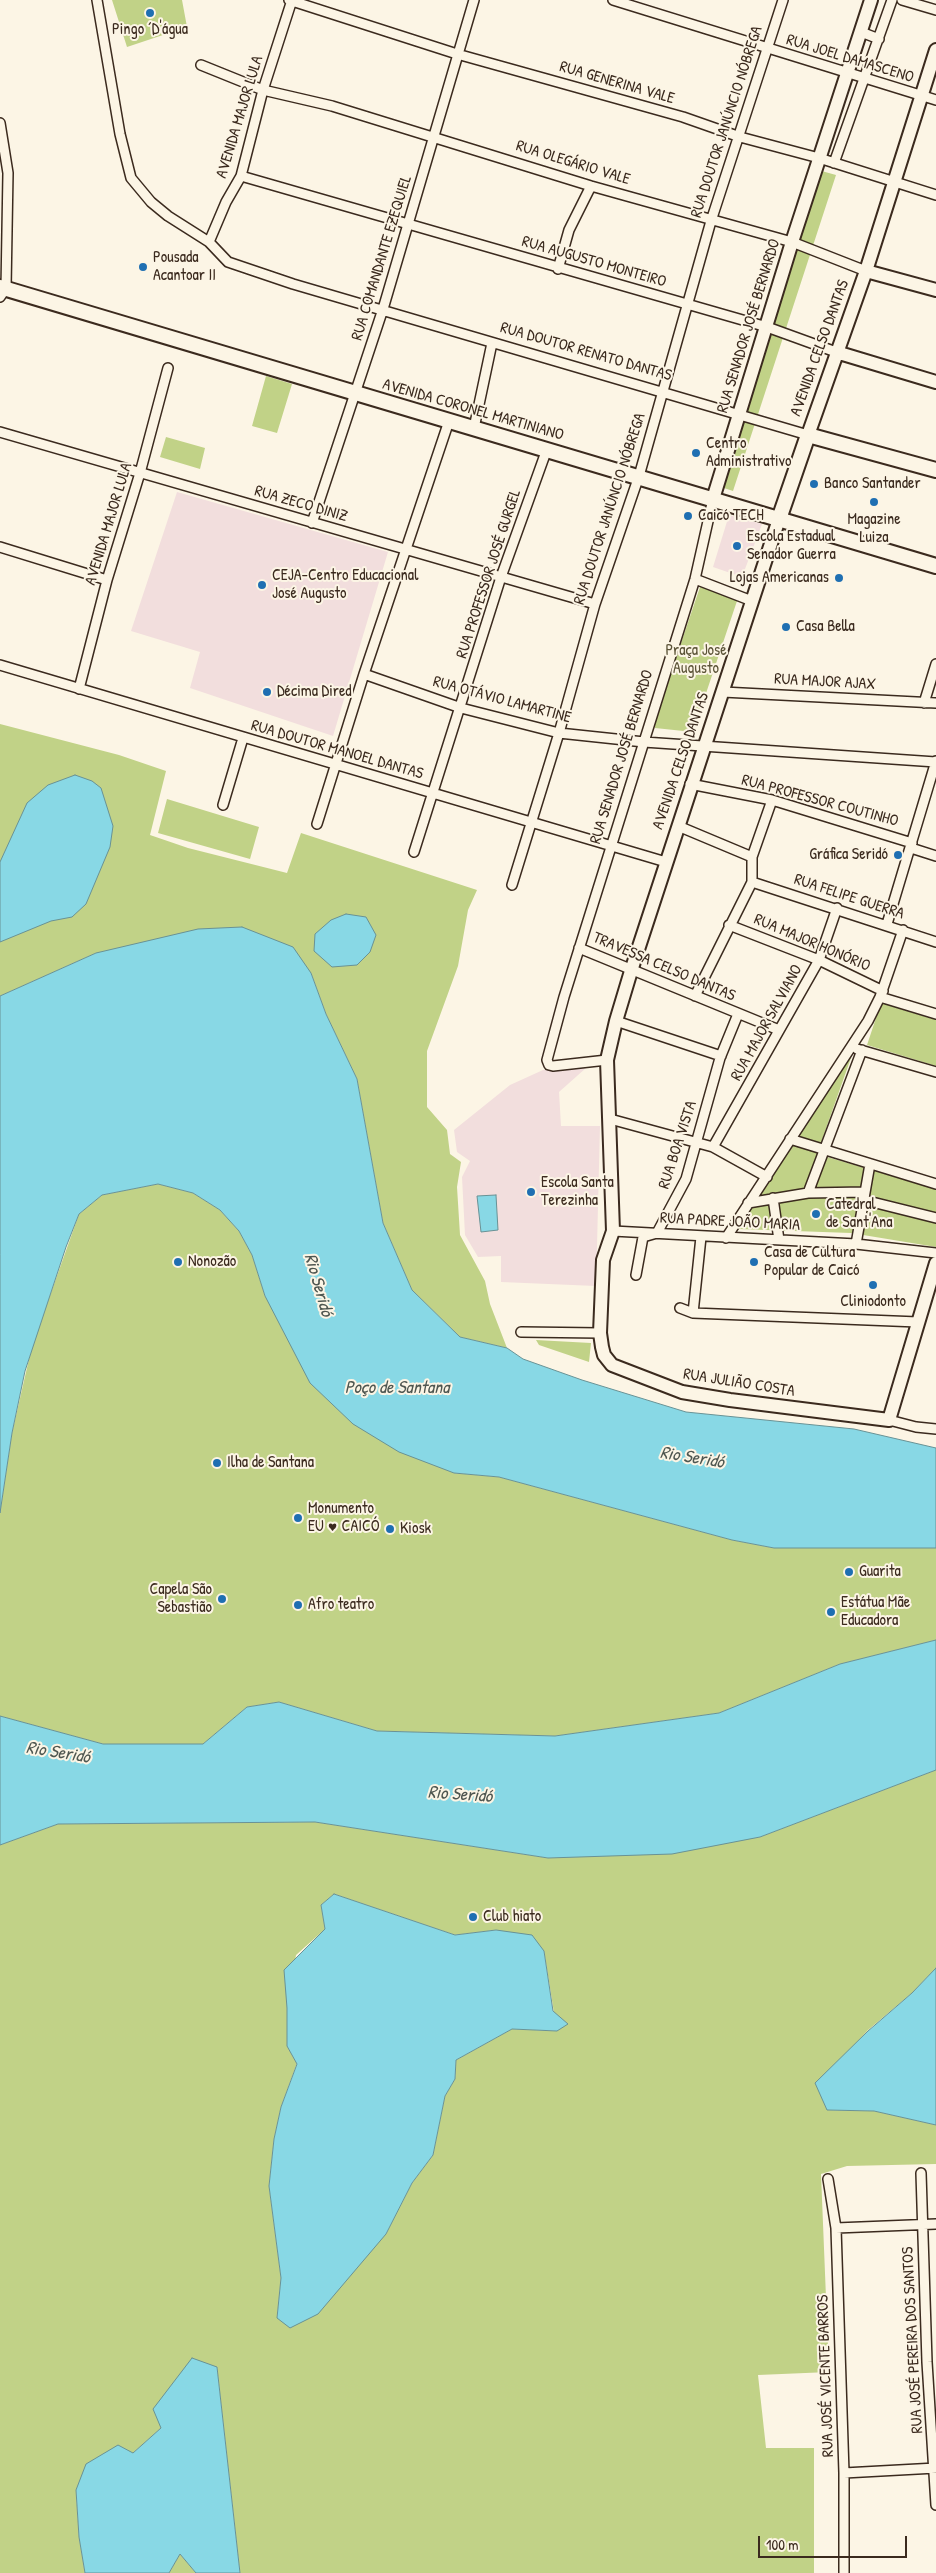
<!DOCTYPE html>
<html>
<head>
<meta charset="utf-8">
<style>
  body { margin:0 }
  #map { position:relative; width:936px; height:2573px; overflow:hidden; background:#fcf5e5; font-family:"Patrick Hand",sans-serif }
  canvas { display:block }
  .scale { position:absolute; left:758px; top:2536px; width:149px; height:22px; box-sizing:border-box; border:2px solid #3b2a1e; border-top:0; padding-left:6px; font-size:15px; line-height:18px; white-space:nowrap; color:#3b2a1e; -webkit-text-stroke:4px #fcf5e5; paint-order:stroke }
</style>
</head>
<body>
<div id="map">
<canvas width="936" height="2573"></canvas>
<div class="scale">100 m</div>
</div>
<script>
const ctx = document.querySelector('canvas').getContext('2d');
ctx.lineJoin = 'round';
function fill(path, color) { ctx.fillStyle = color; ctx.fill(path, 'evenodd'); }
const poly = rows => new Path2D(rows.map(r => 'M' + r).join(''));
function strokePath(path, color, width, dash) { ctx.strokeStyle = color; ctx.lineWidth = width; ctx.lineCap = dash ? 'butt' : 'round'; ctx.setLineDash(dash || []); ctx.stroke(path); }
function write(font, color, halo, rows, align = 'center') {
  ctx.font = font + ' "Patrick Hand",sans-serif'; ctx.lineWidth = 4; ctx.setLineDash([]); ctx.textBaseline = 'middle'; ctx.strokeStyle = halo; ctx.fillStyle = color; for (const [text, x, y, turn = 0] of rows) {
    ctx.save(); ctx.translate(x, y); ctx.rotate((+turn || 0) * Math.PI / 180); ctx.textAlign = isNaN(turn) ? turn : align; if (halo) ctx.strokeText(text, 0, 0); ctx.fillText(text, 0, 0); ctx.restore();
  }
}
fill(poly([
  [177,492,388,552,333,736,190,688,200,652,131,631],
  [729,515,762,524,742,577,713,567],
  [586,1068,559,1092,561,1126,600,1126,596,1286,501,1282,501,1256,478,1257,465,1235,462,1177,470,1161,457,1152,454,1130,510,1085,543,1070]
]), '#f2dedd');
fill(poly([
  [112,0,182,0,187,27,127,47],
  [818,170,836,175,733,491,718,486],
  [266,376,292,384,277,433,252,426],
  [166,437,205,448,200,469,160,457],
  [700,587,738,598,693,732,655,728,654,723],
  [0,724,119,755,166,771,150,835,188,848,287,873,301,833,477,890,468,910,458,966,427,1051,427,1107,447,1130,450,1154,461,1162,457,1187,460,1235,485,1281,490,1304,507,1348,460,1337,412,1290,383,1223,357,1079,326,1014,311,973,96,953,0,996],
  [167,799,259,827,250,859,158,833],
  [881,1003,936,1020,936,1066,867,1045],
  [858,1038,817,1154,936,1189,936,1247,851,1233,738,1229],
  [158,1184,193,1193,220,1210,239,1231,252,1255,265,1296,454,1473,499,1477,732,1540,774,1548,936,1548,936,1640,840,1664,719,1713,555,1736,377,1731,279,1702,247,1707,203,1744,103,1744,0,1716,0,1513,12,1433,32,1346,79,1214,102,1195],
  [536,1340,591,1343,589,1362,539,1345],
  [936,1770,936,1968,912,1993,868,2030,846,2054,827,2110,874,2111,936,2125,936,2164,847,2166,821,2174,829,2372,758,2375,766,2448,814,2448,814,2573,240,2573,217,2367,161,2428,133,2453,76,2490,79,2537,85,2573,0,2573,0,1845,58,1824,315,1822,548,1858,760,1837],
  [334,1894,455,1935,496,1930,544,1951,557,2031,512,2029,456,2060,455,2079,445,2096,433,2155,412,2183,386,2234,277,2318,281,2278,269,2186,274,2139,281,2107,297,2063,287,2046,287,2009,296,1955,325,1929,321,1905],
  [180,2554,196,2573,169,2573]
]), '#c1d287');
const water = poly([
  [75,775,92,781,101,788,113,826,110,847,86,904,72,917,51,921,0,942,0,862,27,803,48,785,75,775],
  [346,914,366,917,376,935,370,952,357,965,332,967,314,951,315,934,331,920,346,914],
  [242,927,293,947,311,973,326,1014,357,1079,383,1223,412,1290,460,1337,507,1348,523,1359,582,1380,686,1412,854,1429,936,1448,936,1548,774,1548,732,1540,499,1477,454,1473,399,1452,353,1424,310,1383,265,1296,252,1255,239,1231,220,1210,193,1193,158,1184,102,1195,79,1214,66,1247,25,1371,12,1433,0,1513,0,996,96,953,198,929,242,927],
  [496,1195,498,1230,481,1232,477,1196,496,1195],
  [936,1640,936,1770,760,1837,672,1854,548,1858,315,1822,58,1824,0,1845,0,1716,103,1744,203,1744,247,1707,279,1702,377,1731,555,1736,719,1713,840,1664,936,1640],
  [334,1894,455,1935,496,1930,532,1935,544,1951,553,2011,568,2024,557,2031,512,2029,456,2060,455,2079,445,2096,433,2155,412,2183,386,2234,318,2314,290,2328,277,2318,281,2278,269,2186,274,2139,281,2107,297,2064,287,2046,287,2008,284,1970,325,1929,321,1905,334,1894],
  [936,1968,936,2125,874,2111,827,2110,815,2083,868,2031,912,1993,936,1968],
  [192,2358,217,2367,240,2573,196,2573,180,2554,169,2573,85,2573,79,2537,76,2490,86,2464,118,2445,133,2453,161,2428,153,2409,192,2358]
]);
fill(water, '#88d8e5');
strokePath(water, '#699295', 1);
const minor = poly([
  [97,0,120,134,131,178,151,202,168,216,209,242,228,262,293,284,808,435],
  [289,0,457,54,683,117,740,137,819,158,936,195],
  [613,0,936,100],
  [902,0,936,10],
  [861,32,879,39],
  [201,65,263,90,332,106,591,186,792,242,866,271],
  [0,123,8,173,6,288,0,297],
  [834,163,892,0],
  [241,176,767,327,836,352],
  [209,242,226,202,241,176,263,90,292,0],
  [558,269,569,230,591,186],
  [474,428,492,343],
  [0,432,595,604],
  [312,523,383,309,474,0],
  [0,547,107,580],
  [695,579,752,601],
  [0,665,666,862],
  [364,674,461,708,559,733,644,742,936,762],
  [79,689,107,580,140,473,168,368],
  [723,692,936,703],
  [924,703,936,664],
  [690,784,772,800,912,843],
  [223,805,243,738],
  [317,824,364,674,449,421],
  [678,826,752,857],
  [911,848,936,856],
  [414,852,501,577,547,449],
  [752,882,936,942],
  [512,885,559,733,595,604,639,476,711,221,783,0],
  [887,924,936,761],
  [729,925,819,960,883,991],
  [579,948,779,1030],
  [695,996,752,882,752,857,772,800],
  [880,997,936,1014],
  [616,1021,721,1056],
  [857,1049,936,1072],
  [607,1060,553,1066,549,1065,547,1060,564,997,695,579,713,499],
  [610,1119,713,1147,767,1177],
  [790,1139,936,1184],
  [713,1147,819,960,837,908],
  [808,1193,862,1050],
  [773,1198,779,1240],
  [864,1200,936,1218],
  [748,1203,808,1193,865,1192],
  [613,1231,856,1244,936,1253],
  [726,1238,868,1021,880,997,903,930],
  [856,1244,870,1164],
  [636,1275,643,1237,657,1233,686,1179,720,1058,738,1014],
  [680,1308,693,1313,918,1322],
  [693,1313,701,1237],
  [521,1332,600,1333],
  [889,1420,916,1427,936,1429],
  [921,2173,927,2362,936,2505],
  [828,2179,836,2228,844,2473,844,2573],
  [836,2228,936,2224],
  [844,2473,936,2468]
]);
const secondary = poly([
  [866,271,936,290],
  [836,352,936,382],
  [808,435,866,271,936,50],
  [713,499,792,242,871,0],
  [779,519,631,971,616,1021,607,1060,613,1231,603,1260,600,1333,602,1347,604,1355,612,1365,682,1392,730,1400,889,1420,936,1263]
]);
const primary = poly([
  [0,287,936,566],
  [779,519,808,435,936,470]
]);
strokePath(minor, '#3b2a1e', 12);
strokePath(secondary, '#3b2a1e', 16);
strokePath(primary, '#3b2a1e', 18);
strokePath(minor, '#fcf5e5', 9);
strokePath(secondary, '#fcf5e5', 12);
strokePath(primary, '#fcf5e5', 14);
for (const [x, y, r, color] of [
  [150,13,5,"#1f6fb2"],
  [143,267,5,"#1f6fb2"],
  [696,453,5,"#1f6fb2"],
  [814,484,5,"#1f6fb2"],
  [874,502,5,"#1f6fb2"],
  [688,516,5,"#1f6fb2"],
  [737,546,5,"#1f6fb2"],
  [839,578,5,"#1f6fb2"],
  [262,585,5,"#1f6fb2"],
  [786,627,5,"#1f6fb2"],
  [267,692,5,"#1f6fb2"],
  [898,855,5,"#1f6fb2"],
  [531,1192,5,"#1f6fb2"],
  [816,1214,5,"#1f6fb2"],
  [178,1262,5,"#1f6fb2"],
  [754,1262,5,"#1f6fb2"],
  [873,1285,5,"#1f6fb2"],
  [217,1463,5,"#1f6fb2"],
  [298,1518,5,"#1f6fb2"],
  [390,1529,5,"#1f6fb2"],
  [849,1572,5,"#1f6fb2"],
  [222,1599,5,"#1f6fb2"],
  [298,1605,5,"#1f6fb2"],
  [831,1612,5,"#1f6fb2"],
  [473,1917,5,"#1f6fb2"]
]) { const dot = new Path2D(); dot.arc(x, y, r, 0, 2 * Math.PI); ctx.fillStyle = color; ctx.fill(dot); strokePath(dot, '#fcf5e5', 2); }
write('16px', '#3b2a1e', '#fcf5e5', [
  ["Pingo ´D'água",150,30,"center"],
  ["Pousada",153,258],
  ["Acantoar II",153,276],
  ["Centro",706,444],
  ["Administrativo",706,462],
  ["Banco Santander",824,484],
  ["Caicó TECH",698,516],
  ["Magazine",874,520,"center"],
  ["Luiza",874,538,"center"],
  ["Escola Estadual",747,537],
  ["Senador Guerra",747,555],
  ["CEJA-Centro Educacional",272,576],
  ["José Augusto",272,594],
  ["Lojas Americanas",829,578,"right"],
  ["Casa Bella",796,627],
  ["Décima Dired",277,692],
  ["Gráfica Seridó",888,855,"right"],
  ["Escola Santa",541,1183],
  ["Terezinha",541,1201],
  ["Catedral",826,1205],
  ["de Sant'Ana",826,1223],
  ["Casa de Cultura",764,1253],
  ["Popular de Caicó",764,1271],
  ["Nonozão",188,1262],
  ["Cliniodonto",873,1302,"center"],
  ["Ilha de Santana",227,1463],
  ["Monumento",308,1509],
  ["EU ♥ CAICÓ",308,1527],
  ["Kiosk",400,1529],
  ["Guarita",859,1572],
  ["Capela São",212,1590,"right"],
  ["Sebastião",212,1608,"right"],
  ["Estátua Mãe",841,1603],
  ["Educadora",841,1621],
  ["Afro teatro",308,1605],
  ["Club hiato",483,1917]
], 'left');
write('16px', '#3b2a1e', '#fcf5e5', [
  ["RUA JOEL DAMASCENO",850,59,17],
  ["RUA GENERINA VALE",617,83,16],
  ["AVENIDA MAJOR LULA",240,117,-73],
  ["RUA DOUTOR JANÚNCIO NÓBREGA",727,122,-72],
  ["RUA OLEGÁRIO VALE",573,163,17],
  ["RUA COMANDANTE EZEQUIEL",382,258,-73],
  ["RUA AUGUSTO MONTEIRO",594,262,16],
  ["RUA SENADOR JOSÉ BERNARDO",749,326,-73],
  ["AVENIDA CELSO DANTAS",820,348,-70],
  ["RUA DOUTOR RENATO DANTAS",586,352,16],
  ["AVENIDA CORONEL MARTINIANO",473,410,16],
  ["RUA ZECO DINIZ",301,504,16],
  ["RUA DOUTOR JANÚNCIO NÓBREGA",610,509,-72],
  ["AVENIDA MAJOR LULA",109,524,-73],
  ["RUA PROFESSOR JOSÉ GURGEL",489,574,-72],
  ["RUA MAJOR AJAX",825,682,3],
  ["RUA OTÁVIO LAMARTINE",502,700,15],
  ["RUA DOUTOR MANOEL DANTAS",337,750,16],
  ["RUA SENADOR JOSÉ BERNARDO",622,757,-73],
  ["AVENIDA CELSO DANTAS",681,761,-71],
  ["RUA PROFESSOR COUTINHO",820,801,15],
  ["RUA FELIPE GUERRA",849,897,18],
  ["RUA MAJOR HONÓRIO",812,943,23],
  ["TRAVESSA CELSO DANTAS",664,967,23],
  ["RUA MAJOR SALVIANO",767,1023,-61],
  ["RUA BOA VISTA",678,1145,-72],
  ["RUA PADRE JOÃO MARIA",730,1222,3],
  ["RUA JULIÃO COSTA",739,1383,9],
  ["RUA JOSÉ PEREIRA DOS SANTOS",913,2340,-93],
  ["RUA JOSÉ VICENTE BARROS",826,2376,-92]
]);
write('16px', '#5c5438', '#fcf5e5', [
  ["Praça José",696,651],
  ["Augusto",696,669]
]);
write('italic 18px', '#4e5650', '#fcf5e5', [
  ["Rio Seridó",318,1285,74],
  ["Poço de Santana",397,1388],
  ["Rio Seridó",692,1458,9],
  ["Rio Seridó",58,1753,9],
  ["Rio Seridó",460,1795,4]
]);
</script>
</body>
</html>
